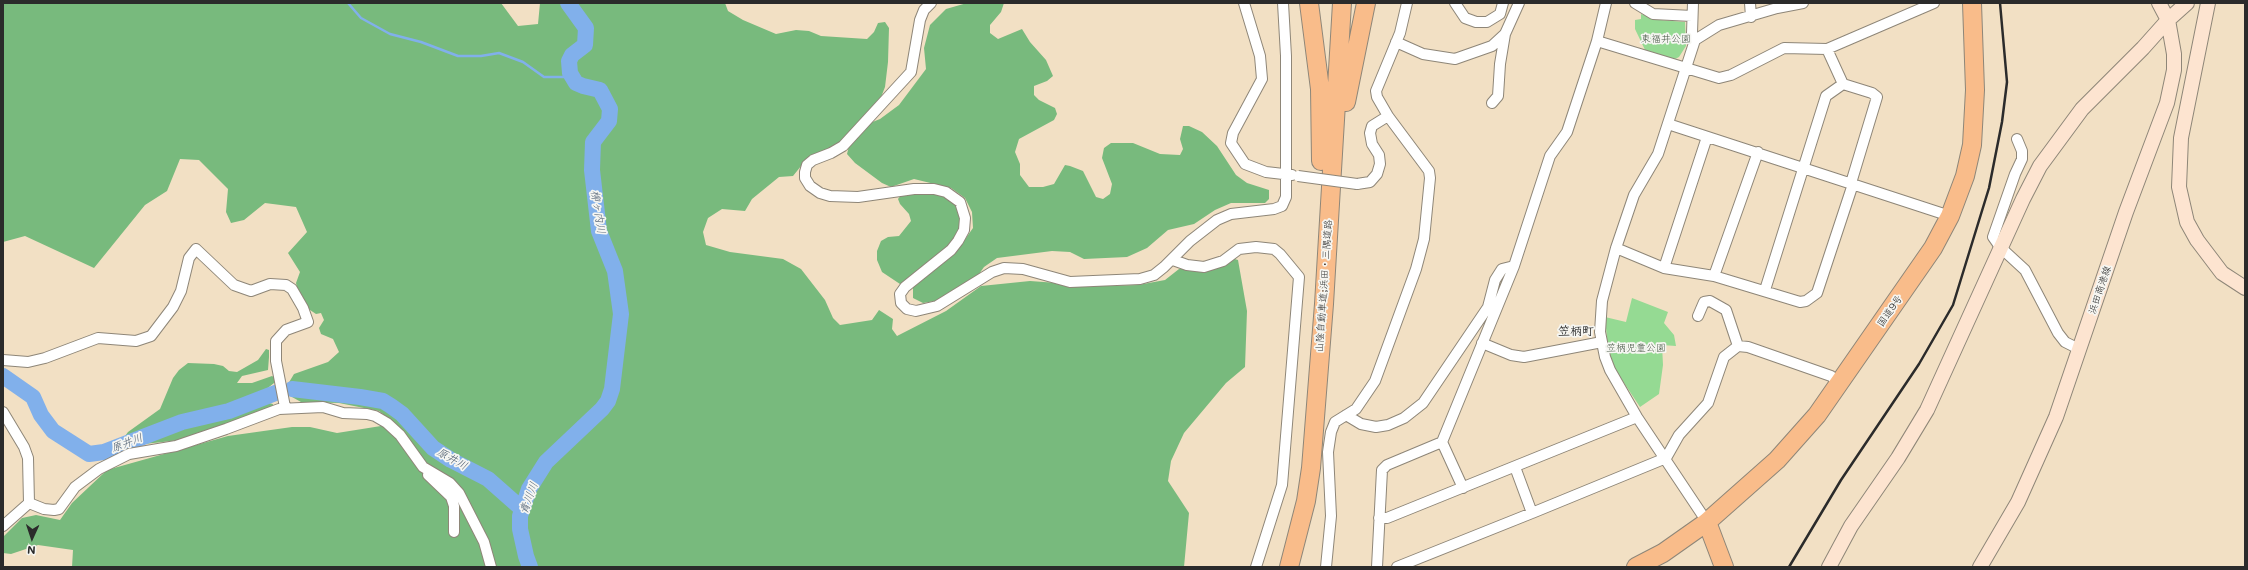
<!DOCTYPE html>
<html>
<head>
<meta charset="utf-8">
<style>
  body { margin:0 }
  #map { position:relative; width:2248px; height:570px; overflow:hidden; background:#f2e0c4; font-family:Mali,sans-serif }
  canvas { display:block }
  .frame { position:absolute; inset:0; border:4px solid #2b2b2b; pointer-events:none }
  .north { position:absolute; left:12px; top:518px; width:40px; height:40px; -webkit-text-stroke:3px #f6f6f2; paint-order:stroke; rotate:183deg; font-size:11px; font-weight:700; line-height:16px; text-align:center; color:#2b2b2b }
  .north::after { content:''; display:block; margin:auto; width:14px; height:18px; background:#2b2b2b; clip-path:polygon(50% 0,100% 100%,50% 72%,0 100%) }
</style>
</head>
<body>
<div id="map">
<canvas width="2248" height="570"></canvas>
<div class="frame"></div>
<div class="north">N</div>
</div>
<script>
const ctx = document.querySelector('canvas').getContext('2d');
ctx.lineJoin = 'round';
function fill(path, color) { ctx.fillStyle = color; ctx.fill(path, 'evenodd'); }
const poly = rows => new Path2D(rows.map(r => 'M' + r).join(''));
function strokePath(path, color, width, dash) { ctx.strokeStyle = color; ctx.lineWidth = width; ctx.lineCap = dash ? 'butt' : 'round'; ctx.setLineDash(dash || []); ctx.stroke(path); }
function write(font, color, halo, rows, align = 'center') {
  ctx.font = font + ' Mali,"Klee One",sans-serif'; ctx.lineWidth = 3.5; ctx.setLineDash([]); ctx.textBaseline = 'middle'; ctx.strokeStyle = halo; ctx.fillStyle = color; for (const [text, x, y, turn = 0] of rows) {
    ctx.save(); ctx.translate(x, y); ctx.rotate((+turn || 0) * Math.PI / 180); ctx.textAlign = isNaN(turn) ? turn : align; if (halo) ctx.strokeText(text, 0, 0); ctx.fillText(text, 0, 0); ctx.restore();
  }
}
fill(poly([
  [1641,14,1660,20,1685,22,1686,46,1679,57,1673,60,1646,52,1635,29,1635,20,1641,19],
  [1632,298,1668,312,1664,323,1674,335,1676,346,1662,345,1663,365,1659,394,1640,407,1614,368,1608,350,1605,317,1626,322]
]), '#95da93');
fill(poly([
  [3,3,501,3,518,26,538,24,540,3,725,3,728,11,743,20,776,34,796,30,809,31,821,36,867,39,874,32,878,23,885,22,889,28,888,62,885,87,878,105,842,142,805,161,793,176,779,177,752,199,745,211,722,209,708,218,703,232,706,245,730,252,783,259,801,269,825,300,833,318,840,325,872,320,879,310,893,319,892,329,897,336,946,311,981,286,1030,281,1099,286,1138,285,1165,280,1179,269,1223,264,1231,258,1238,260,1247,311,1245,367,1226,383,1184,433,1171,461,1168,481,1189,513,1184,567,72,567,73,550,38,545,11,554,3,553,3,537,22,518,36,515,60,520,72,503,107,470,228,436,292,427,310,427,337,433,381,426,393,422,379,411,339,403,301,402,292,397,288,384,294,374,328,362,339,352,333,339,321,334,319,328,324,320,321,313,316,314,310,310,298,292,296,283,300,272,288,253,307,232,296,207,265,203,244,220,231,223,226,212,228,189,199,160,180,159,167,191,145,205,94,268,25,236,3,242],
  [967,3,1004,3,1001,12,990,25,990,33,998,39,1022,29,1030,42,1046,60,1053,76,1047,81,1034,86,1034,95,1039,100,1055,108,1057,114,1054,120,1019,139,1015,152,1020,164,1020,175,1029,187,1043,187,1054,184,1065,165,1070,166,1083,171,1096,197,1103,199,1110,194,1112,184,1102,158,1104,148,1111,143,1133,143,1160,154,1180,155,1183,149,1180,139,1183,126,1189,126,1202,132,1217,146,1236,175,1247,183,1269,190,1269,199,1265,203,1231,203,1215,210,1194,224,1168,230,1147,248,1127,257,1084,259,1070,252,1052,251,997,258,984,267,979,274,935,301,923,303,913,298,913,287,961,245,973,228,972,212,965,198,951,188,914,179,891,187,882,183,855,163,847,154,849,146,870,123,880,119,899,105,926,69,924,48,930,25,946,9],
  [939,192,956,202,962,222,959,232,950,245,900,284,882,272,877,260,877,251,881,241,888,237,899,236,911,221,909,214,900,204,898,199,901,195],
  [266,349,269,350,269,357,268,370,242,376,237,383,252,383,272,376,275,378,274,383,259,395,261,401,273,404,272,408,180,440,136,445,120,443,128,432,160,409,173,378,179,370,188,363,214,364,223,366,229,371,237,372,258,360]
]), '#78ba7d');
strokePath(poly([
  [348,3,361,18,390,34,421,42,458,56,481,56,499,53,523,62,544,77,573,77]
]), '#81b0eb', 2.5);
strokePath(poly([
  [3,376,33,397,41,415,53,431,89,454,104,452,182,422,229,411,278,392],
  [292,389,360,397,383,401,391,406,402,414,433,448,451,460,488,479,522,509],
  [530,567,526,556,520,529,520,516,529,489,546,462,602,409,608,401,612,389,621,314,615,271,599,231,592,170,593,142,609,121,610,109,600,90,583,86,576,83,570,73,569,61,572,55,585,45,586,28,568,3]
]), '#81b0eb', 16);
const street = poly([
  [931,3,924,10,920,20,911,72,843,146,831,153,813,160,807,165,805,172,805,178,810,186,820,193,830,196,858,197,914,189,934,189,946,192,960,202,965,218,964,230,958,241,951,250,905,287,900,294,901,303,907,309,916,311,937,306,992,272,1004,268,1023,269,1070,282,1140,279,1154,275,1164,267,1190,241,1217,220,1231,214,1274,209,1282,206,1286,197,1286,56,1283,3],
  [1244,3,1260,56,1262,79,1233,133,1231,143,1245,164,1266,172,1292,175],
  [1455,3,1465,18,1476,22,1487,22,1500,14,1503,3],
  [1635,3,1653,14,1692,16],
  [1693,3,1692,33,1695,40],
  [1750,3,1751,17],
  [1597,41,1606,3],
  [1396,42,1423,54,1455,59,1492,46,1505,34,1519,3],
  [1827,49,1843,84,1872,93,1877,97,1851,183],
  [1492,103,1498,96,1500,64,1505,34],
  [1668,124,1950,216],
  [2017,139,2022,151,2022,159,2015,174,1993,237,2000,247,2025,270,2058,333,2065,342,2079,349],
  [1357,184,1370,182,1377,174,1380,164,1379,155,1372,144,1370,133,1372,126,1388,116],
  [1616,248,1664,268,1714,276,1800,302,1806,301,1817,293,1853,184],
  [1173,260,1187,265,1204,267,1223,261,1239,249,1256,247,1274,249,1280,254,1299,277,1282,485,1256,567],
  [1664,268,1707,137],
  [1714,276,1758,152],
  [1765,290,1826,96,1843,84],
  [1698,316,1704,302,1710,301,1726,310,1738,346],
  [1482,343,1511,355,1524,357,1602,342],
  [3,360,28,362,45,358,98,338,136,341,151,336,173,307,181,291,189,258,196,249,234,285,251,291,270,284,286,285,292,289,303,308,308,322,286,330,276,341,276,361,285,407],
  [3,412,24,447,28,458,29,503],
  [1346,415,1361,424,1376,427,1388,425,1404,418,1423,403,1488,307,1495,280,1502,269,1514,266],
  [428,475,451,497,454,506,454,532],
  [1463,488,1442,442,1514,266,1550,156,1567,132,1597,41,1719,78,1731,75,1784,48,1827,49,1934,3],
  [29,503,44,509,54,510,59,509,75,487,99,469,129,454,176,446,226,429,279,409,323,407,343,413,367,414,375,416,387,423,400,435,423,467,450,483,459,493,484,542,491,567],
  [1532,513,1666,458,1679,435,1708,403,1724,357,1738,346,1748,347,1831,376,1840,384],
  [1379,518,1387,518,1637,417],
  [1707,522,1637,417,1610,370,1605,357,1600,332,1602,301,1616,248,1634,195,1658,154,1695,40,1719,25,1777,8,1803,3],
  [3,526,29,503],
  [1326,567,1331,516,1328,452,1331,432,1335,422,1356,409,1375,381,1416,269,1424,239,1430,178,1429,171,1388,116,1377,97,1376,91,1400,33,1407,3],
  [1377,567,1382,470,1387,465,1442,442],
  [1397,567,1532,513,1515,467]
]);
const secondary = poly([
  [2208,3,2181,138,2179,187,2187,222,2197,240,2222,273,2245,288],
  [1829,567,1851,526,1898,458,1927,410,2023,199,2040,166,2082,109,2143,48,2168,20,2187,3],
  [1980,567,2018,502,2056,417,2126,212,2167,103,2174,70,2174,54,2168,20,2159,3]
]);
const highway = poly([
  [1309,3,1320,89,1321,161],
  [1346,102,1366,3],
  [1707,522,1724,567],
  [1289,567,1306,501,1311,468,1324,304,1342,3],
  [1636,567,1663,553,1707,522,1777,460,1817,415,1933,248,1950,216,1965,176,1972,145,1975,90,1972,3]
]);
strokePath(street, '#8e8678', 12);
strokePath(secondary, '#8e8678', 16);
strokePath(highway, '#8e8678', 20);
strokePath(street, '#fff', 10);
strokePath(secondary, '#fde4d0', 14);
strokePath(highway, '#f9bc8a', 18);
strokePath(poly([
  [1789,567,1841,480,1919,364,1953,305,1989,188,2002,122,2007,82,2000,3]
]), '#2b2b2b', 2.5);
const streetBridge = poly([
  [1298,176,1357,184]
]);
strokePath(streetBridge, '#8e8678', 12, []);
strokePath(streetBridge, '#fff', 10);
write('10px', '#465745', '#f6f6f2', [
  ["東福井公園",1666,39],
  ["笠柄児童公園",1636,348]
]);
write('10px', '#2b2b2b', '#f6f6f2', [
  ["山陰自動車道;浜田・三隅道路",1324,286,-86],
  ["浜田商港線",2100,290,-71],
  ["国道9号",1890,311,-55]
]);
write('italic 11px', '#495a6e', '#f6f6f2', [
  ["柳ヶ内川",598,212,81],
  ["原井川",127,443,-21],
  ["原井川",452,459,29],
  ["青川川",529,498,-70]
]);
write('bold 12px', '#2b2b2b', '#f6f6f2', [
  ["笠柄町",1576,331]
]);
</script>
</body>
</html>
